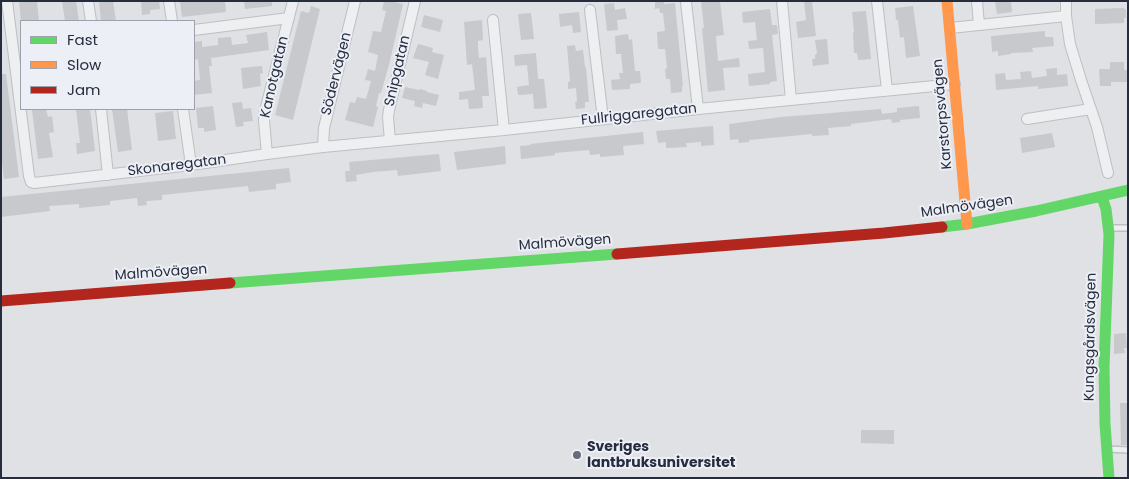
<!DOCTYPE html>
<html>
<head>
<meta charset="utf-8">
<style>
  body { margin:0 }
  #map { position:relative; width:1129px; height:479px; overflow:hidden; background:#dfe1e5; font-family:Poppins,sans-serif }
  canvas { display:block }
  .frame { position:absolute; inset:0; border:2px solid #262d3e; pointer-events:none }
  .legend { position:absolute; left:20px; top:20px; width:175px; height:90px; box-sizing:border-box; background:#eceff5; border:1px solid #9da1ac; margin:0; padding:6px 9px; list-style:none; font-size:15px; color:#262d3e }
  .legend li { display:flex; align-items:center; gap:10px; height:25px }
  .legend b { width:25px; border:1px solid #9da1ac }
</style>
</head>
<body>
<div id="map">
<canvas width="1129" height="479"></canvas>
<div class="frame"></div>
<ul class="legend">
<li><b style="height:6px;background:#63d668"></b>Fast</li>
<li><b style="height:6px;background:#ff974d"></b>Slow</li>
<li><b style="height:6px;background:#b3261e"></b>Jam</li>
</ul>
</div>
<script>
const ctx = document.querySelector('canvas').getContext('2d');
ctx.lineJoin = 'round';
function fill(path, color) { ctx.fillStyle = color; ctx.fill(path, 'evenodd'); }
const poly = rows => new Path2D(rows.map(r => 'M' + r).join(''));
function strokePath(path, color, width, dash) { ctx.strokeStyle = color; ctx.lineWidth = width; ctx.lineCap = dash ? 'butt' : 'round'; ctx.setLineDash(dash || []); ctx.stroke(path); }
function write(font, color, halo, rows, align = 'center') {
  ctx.font = font + ' Poppins,sans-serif'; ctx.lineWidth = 4; ctx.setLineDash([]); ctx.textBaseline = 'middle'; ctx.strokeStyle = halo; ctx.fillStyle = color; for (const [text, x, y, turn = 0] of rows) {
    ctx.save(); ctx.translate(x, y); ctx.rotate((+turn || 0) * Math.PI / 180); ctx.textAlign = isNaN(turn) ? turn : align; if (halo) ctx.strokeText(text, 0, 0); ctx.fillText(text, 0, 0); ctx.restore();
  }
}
fill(poly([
  [19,1,37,1,39,21,21,21],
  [62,1,76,1,79,21,65,21],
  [99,1,113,1,116,21,101,21],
  [141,1,159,1,160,9,150,10,150,14,142,15],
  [180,1,225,1,226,12,182,17],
  [244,1,272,1,272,6,245,9],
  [384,1,391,1,403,4,390,61,381,93,379,93,376,106,378,107,373,127,345,120,350,102,355,103,357,97,366,99,371,81,365,80,368,69,375,71,378,55,368,52,373,31,381,32,386,11,382,10],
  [655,1,664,1,664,4,675,3,683,86,682,86,682,92,671,93,670,79,666,79,665,69,667,68,665,49,658,49,657,32,665,31,663,13,660,13,659,8,655,9],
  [701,1,720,1,724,35,716,36,718,61,739,58,740,67,723,68,725,90,708,92,702,28,704,28],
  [804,1,812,1,816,36,798,38,796,22,806,20],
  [995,1,1011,1,1012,12,997,14],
  [614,3,615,10,625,8,627,19,617,20,618,30,607,31,604,4],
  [311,6,320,9,293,120,275,115,301,11,309,13],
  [913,6,920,56,906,58,904,37,900,38,898,20,896,20,895,8],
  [1124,8,1124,9,1126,9,1126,18,1124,18,1124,23,1095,24,1095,9],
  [770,9,772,25,777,25,778,34,772,35,777,81,770,82,770,84,749,86,748,74,765,72,763,48,749,49,748,41,757,40,755,22,743,23,742,12],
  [866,11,871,59,858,60,857,53,854,53,853,32,854,32,852,12],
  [579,12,581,32,573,33,572,25,560,27,559,14],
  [531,13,534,39,521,40,518,14],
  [424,15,443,20,440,32,421,27],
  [482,20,483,40,478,41,478,49,479,58,486,57,489,96,482,96,483,108,469,109,468,99,459,100,459,92,475,90,472,64,467,65,464,22],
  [1045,31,1045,37,1053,37,1054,46,1032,48,1033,52,1011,53,1011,54,998,56,998,51,992,52,991,36],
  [267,32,269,50,211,58,212,66,209,66,212,93,194,95,194,81,200,80,198,59,194,60,194,42,202,41,202,47,218,45,218,38,231,37,232,45,248,43,246,35],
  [628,34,629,40,632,39,635,71,640,71,641,83,630,84,630,89,612,90,611,80,620,79,619,73,623,73,621,54,616,54,615,36],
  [827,39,829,64,813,66,812,59,815,59,815,55,817,53,815,40],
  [418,44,433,48,432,52,444,55,438,79,425,75,429,62,413,58],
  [575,45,576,51,583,50,585,67,586,67,589,102,585,102,585,108,576,109,575,102,577,102,576,88,568,89,568,82,570,81,567,46],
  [536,53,538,79,544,79,547,108,534,109,533,94,518,95,517,87,529,85,527,65,515,66,514,55],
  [1110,62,1124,62,1124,70,1128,70,1128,82,1111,82,1111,86,1100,86,1099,69,1110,69],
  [262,66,263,73,260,74,261,86,243,89,241,68],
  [1057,68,1057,75,1067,74,1068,86,1038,89,1038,86,996,90,995,74,1005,73,1006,80,1021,79,1020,72,1031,71,1032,78,1047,76,1046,69],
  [1,74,6,74,19,177,4,179,1,154],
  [405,87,419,90,420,89,427,91,427,92,439,95,436,106,423,103,422,108,414,106,415,101,402,98],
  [242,102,243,109,251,108,253,121,243,122,244,126,236,127,232,103],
  [213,106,216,130,204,132,204,128,198,128,196,108],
  [919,106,920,118,900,120,900,122,892,123,891,119,851,124,851,126,828,128,829,135,812,136,812,134,749,140,749,142,739,143,738,139,730,140,729,124,781,117,881,109,882,114,897,112,897,108],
  [46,109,48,117,52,116,54,132,49,133,53,157,38,159,32,110],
  [76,109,90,109,95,151,77,154,76,143,80,143],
  [112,109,127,109,132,150,118,152],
  [173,111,176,139,158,141,155,113],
  [713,126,714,145,701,146,701,142,686,143,687,147,666,148,666,142,658,143,656,131],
  [643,132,644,144,623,146,624,155,600,157,600,154,590,155,589,150,555,153,555,155,549,156,521,159,520,146,531,145,530,144],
  [1052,133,1055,147,1022,153,1020,138],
  [505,146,506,164,457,170,454,152],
  [439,154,441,171,398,176,397,170,373,172,356,175,357,181,346,182,345,171,350,171,349,162],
  [289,168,291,182,276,184,276,189,249,192,248,186,162,195,162,200,146,201,147,205,138,206,137,198,110,201,110,205,99,206,79,208,79,204,49,206,50,211,1,217,1,197],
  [1126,333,1127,348,1124,348,1125,353,1114,354,1114,334],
  [1120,403,1128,403,1128,445,1121,445],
  [861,430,894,430,894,444,861,443]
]), '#c7c9cd');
const lane = poly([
  [1109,228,1128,228],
  [1107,449,1128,450]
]);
const street = poly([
  [7,1,29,176,31,182,34,183,191,165,267,154,323,147,504,130,698,109,955,84],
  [88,1,91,21],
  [169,1,172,21],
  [782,1,791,100],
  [877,1,887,90],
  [977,1,979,25],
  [1066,1,1066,16,1070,44,1081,80,1097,127,1108,173],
  [686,2,698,109],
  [590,10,603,119],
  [493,20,504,130],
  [950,28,1066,16],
  [194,30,289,18],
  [101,109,108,175],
  [183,109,191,165],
  [1027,119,1091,109],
  [390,141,388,117,389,110,415,1],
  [323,147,324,128,355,1],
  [267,154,264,121,264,115,293,1]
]);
strokePath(lane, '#bdbfc3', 8);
strokePath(street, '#bdbfc3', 12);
strokePath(lane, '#eeeff1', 5);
strokePath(street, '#eeeff1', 10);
strokePath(poly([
  [1102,197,1106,209,1109,234,1104,367,1105,424,1109,478],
  [942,227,967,224,1036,211,1128,190],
  [230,283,617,254]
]), '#63d668', 11);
strokePath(poly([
  [947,1,967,224]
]), '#ff974d', 11);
strokePath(poly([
  [617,254,884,233,942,227],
  [1,301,230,283]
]), '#b3261e', 11);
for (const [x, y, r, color] of [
  [577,455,5,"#676c78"]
]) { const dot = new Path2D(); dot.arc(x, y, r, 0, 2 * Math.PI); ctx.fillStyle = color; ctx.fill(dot); strokePath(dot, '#eceff5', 2); }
write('14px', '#262d3e', '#eceff5', [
  ["Snipgatan",398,71,-77],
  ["Södervägen",337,74,-76],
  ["Kanotgatan",275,77,-77],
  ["Karstorpsvägen",943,114,-95],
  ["Fullriggaregatan",639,115,-6],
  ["Skonaregatan",177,166,-7],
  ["Malmövägen",967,207,-8],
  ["Malmövägen",565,243,-4],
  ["Malmövägen",161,273,-4],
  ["Kungsgårdsvägen",1091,337,-89]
]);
write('bold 14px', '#262d3e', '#eceff5', [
  ["Sveriges",587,447],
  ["lantbruksuniversitet",587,463]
], 'left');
</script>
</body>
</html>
